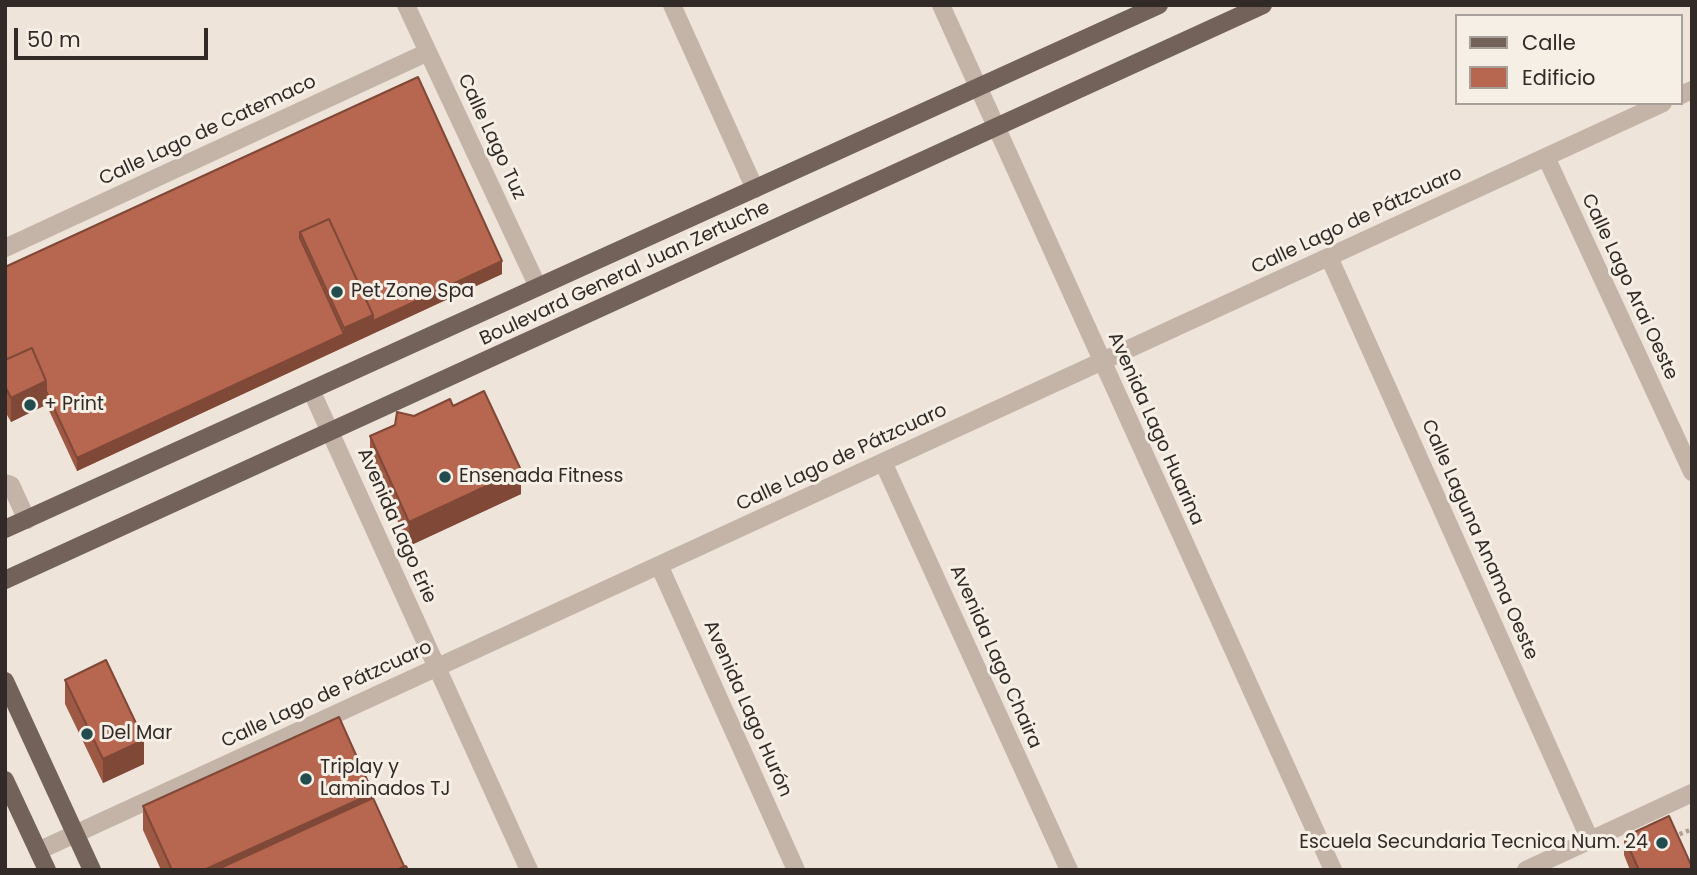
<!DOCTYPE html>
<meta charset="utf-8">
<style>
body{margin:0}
#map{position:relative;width:1697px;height:875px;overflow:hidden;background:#eee4da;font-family:Poppins,sans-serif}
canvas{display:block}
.frame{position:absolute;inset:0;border:7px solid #322a27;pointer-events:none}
.legend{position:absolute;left:1455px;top:14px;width:228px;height:91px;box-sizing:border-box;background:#f6efe6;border:2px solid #a8a09a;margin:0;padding:9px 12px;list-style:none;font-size:21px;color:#322a27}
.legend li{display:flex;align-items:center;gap:14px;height:35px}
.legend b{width:35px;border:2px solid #a8a09a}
.scale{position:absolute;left:14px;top:28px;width:194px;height:32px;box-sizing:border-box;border:4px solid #322a27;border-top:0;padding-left:9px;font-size:21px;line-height:24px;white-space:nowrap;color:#322a27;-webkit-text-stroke:5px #f6efe6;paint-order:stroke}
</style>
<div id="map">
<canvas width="1697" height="875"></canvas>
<div class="frame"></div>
<ul class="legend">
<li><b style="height:9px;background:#72625a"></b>Calle</li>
<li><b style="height:19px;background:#b7674f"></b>Edificio</li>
</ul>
<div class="scale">50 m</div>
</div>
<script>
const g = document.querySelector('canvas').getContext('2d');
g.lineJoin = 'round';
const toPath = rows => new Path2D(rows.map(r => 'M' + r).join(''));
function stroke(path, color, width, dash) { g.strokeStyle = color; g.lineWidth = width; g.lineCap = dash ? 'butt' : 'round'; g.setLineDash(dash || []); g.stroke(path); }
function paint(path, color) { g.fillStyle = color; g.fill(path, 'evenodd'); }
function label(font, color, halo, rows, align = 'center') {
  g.font = font + ' Poppins,sans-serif'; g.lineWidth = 6; g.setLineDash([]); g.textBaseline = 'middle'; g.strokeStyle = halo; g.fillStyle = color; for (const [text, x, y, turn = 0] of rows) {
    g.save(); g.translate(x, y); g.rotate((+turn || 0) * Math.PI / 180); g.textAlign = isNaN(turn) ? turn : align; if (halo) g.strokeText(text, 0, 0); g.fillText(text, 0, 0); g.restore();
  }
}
const path = toPath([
 [1673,837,1692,829]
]);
const minor = toPath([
 [406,5,538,287],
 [672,5,755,189],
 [941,5,1333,870],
 [1681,95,1692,90],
 [1546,157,1692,472],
 [5,248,428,52],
 [1329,257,1590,840],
 [311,390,529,870],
 [883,462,1069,870],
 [5,483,11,485,27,520],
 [659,565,796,870],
 [38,851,1663,103],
 [1526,870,1692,793]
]);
const major = toPath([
 [5,529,1159,5],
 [5,580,1263,5],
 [5,681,92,870],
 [5,780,47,870]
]);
const wall = toPath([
 [418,77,502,274,77,471,46,404,11,422,7,415,5,416,5,267],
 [414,416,521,494,409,546,370,461,370,436],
 [65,680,144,764,103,783,65,704],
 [373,798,404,866,408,870,161,870,143,830,143,806],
 [1624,837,1692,870,1630,870,1624,855]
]);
const shadedWall = toPath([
 [502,261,502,274,344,347,344,328,373,315],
 [344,334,344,347,77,471,77,458],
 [46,381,46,405,11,422,11,398],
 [7,402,7,415,5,416,5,403],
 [521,470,521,494,409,546,409,522],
 [144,740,144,764,103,783,103,759],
 [373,793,373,817,257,870,204,870]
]);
const building = toPath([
 [418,77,502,261,373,321,373,315,329,219,300,232,300,238,344,334,77,458,46,391,46,381,32,348,5,360,5,267,418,77],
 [329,219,373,315,344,328,300,232,329,219],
 [32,348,46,381,11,398,5,386,5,360,32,348],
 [484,391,521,470,409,522,370,436,395,425,397,412,414,416,450,399,453,406,484,391],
 [106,660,144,740,103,759,65,680,106,660],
 [339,717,373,793,204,870,172,870,143,806,339,717],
 [373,798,404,866,397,870,216,870,373,798],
 [1669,816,1692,867,1692,870,1639,870,1624,837,1669,816],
 [406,866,408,870,397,870,406,866]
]);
const markers = [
 [337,292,7,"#224c4e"],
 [30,405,7,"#224c4e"],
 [445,477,7,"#224c4e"],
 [87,734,7,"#224c4e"],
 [306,779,7,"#224c4e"],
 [1662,843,7,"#224c4e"]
];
const streetNames = [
 ["Calle Lago de Catemaco",208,131,-25],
 ["Calle Lago Tuz",491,137,65],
 ["Calle Lago de Pátzcuaro",1357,221,-25],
 ["Boulevard General Juan Zertuche",625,274,-25],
 ["Calle Lago Arai Oeste",1629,287,65],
 ["Avenida Lago Huarina",1155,429,66],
 ["Calle Lago de Pátzcuaro",842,458,-25],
 ["Avenida Lago Erie",396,526,66],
 ["Calle Laguna Anama Oeste",1479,540,66],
 ["Avenida Lago Chaira",995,657,66],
 ["Calle Lago de Pátzcuaro",327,695,-25],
 ["Avenida Lago Hurón",747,709,66]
];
const poiNames = [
 ["Pet Zone Spa",351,292],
 ["+ Print",44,405],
 ["Ensenada Fitness",459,477],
 ["Del Mar",101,734],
 ["Triplay y",320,768],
 ["Laminados TJ",320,790],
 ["Escuela Secundaria Tecnica Num. 24",1648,843,"right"]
];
stroke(path, '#b09f92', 4.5, [3.5, 3.5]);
stroke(minor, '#c4b4a8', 18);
stroke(major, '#72625a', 18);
paint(wall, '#9d5944');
paint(shadedWall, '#804837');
paint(building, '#b7674f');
stroke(building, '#804837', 2);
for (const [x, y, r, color] of markers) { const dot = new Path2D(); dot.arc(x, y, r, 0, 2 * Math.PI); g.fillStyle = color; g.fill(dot); stroke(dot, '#f6efe6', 2.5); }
label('19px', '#322a27', '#f6efe6', streetNames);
label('19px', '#322a27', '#f6efe6', poiNames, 'left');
</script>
